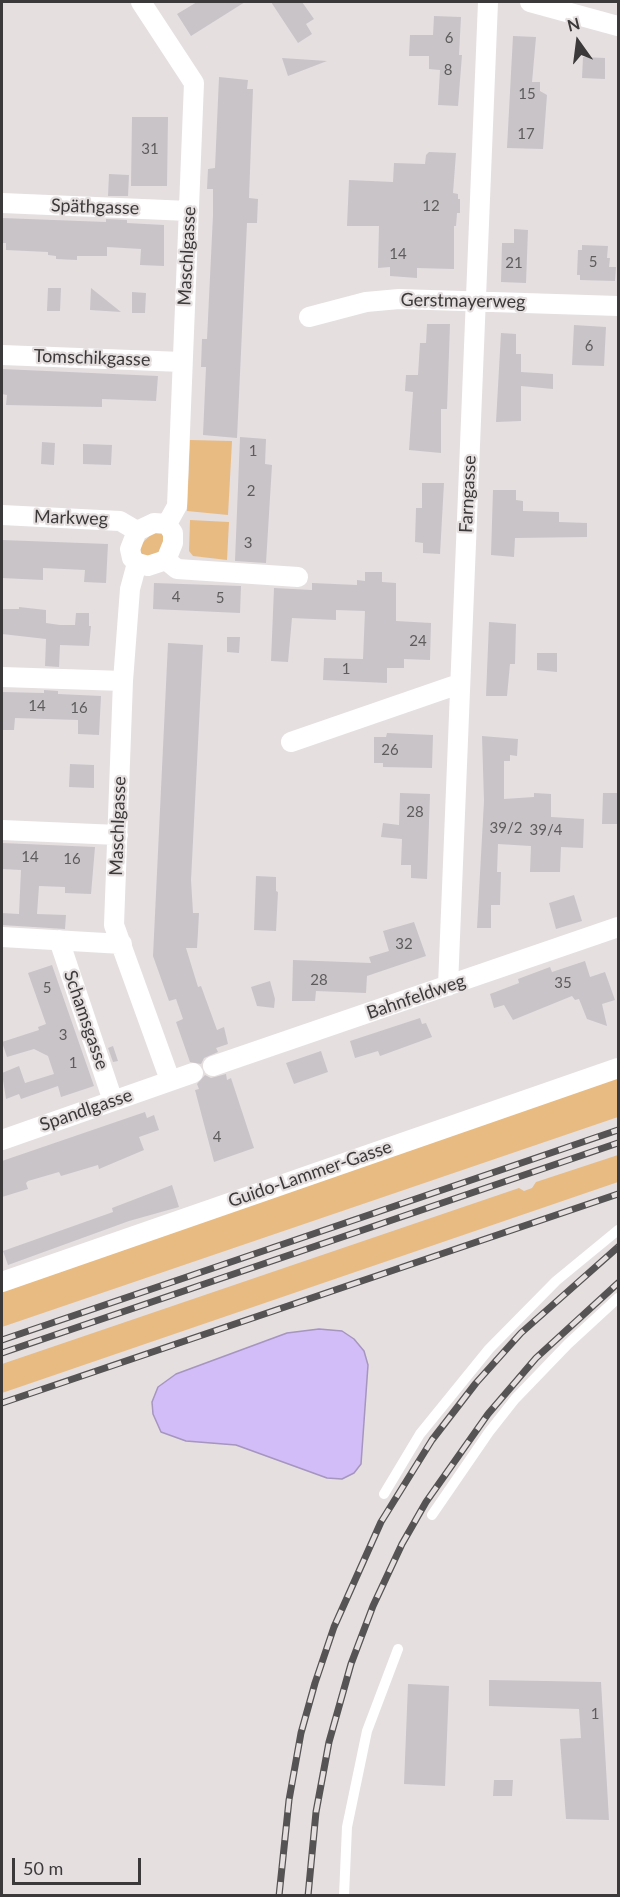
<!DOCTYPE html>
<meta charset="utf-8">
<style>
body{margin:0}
#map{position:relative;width:620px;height:1897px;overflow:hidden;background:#e5dfe0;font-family:Lato,sans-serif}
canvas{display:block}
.frame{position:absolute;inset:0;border:3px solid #3b3939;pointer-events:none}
.north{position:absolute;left:548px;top:12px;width:60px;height:60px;-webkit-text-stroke:4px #e5dfe0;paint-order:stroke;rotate:346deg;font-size:16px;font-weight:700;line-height:24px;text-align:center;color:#3b3939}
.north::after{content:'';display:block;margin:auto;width:21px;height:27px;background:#3b3939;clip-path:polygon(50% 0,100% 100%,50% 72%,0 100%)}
.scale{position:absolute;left:12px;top:1858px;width:129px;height:27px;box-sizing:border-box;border:3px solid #3b3939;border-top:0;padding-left:8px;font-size:18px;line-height:21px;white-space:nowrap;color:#3b3939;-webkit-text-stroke:4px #e5dfe0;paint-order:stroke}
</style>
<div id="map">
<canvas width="620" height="1897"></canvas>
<div class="frame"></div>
<div class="north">N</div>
<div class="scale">50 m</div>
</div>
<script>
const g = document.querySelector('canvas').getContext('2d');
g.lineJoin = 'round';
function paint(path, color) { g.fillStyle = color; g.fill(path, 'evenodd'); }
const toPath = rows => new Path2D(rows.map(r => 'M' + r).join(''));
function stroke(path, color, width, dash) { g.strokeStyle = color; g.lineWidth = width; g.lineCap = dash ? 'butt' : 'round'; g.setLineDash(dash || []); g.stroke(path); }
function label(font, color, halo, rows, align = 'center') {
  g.font = font + ' Lato,sans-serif'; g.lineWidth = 4.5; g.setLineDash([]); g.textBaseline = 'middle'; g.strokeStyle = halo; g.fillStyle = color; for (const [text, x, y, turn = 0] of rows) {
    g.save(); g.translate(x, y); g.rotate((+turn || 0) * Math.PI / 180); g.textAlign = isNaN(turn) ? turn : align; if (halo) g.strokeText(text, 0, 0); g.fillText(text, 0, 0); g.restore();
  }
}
const green = toPath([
 [190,440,232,441,228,515,187,511],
 [190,520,229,522,227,560,193,556,189,551],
 [155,531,166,534,163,549,156,555,144,556,140,553,141,544],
 [618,1076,618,1117,2,1327,2,1290],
 [618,1155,618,1182,2,1393,2,1364,519,1188,524,1191,532,1188,536,1182]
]);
const water = toPath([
 [319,1329,342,1331,354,1339,364,1351,368,1365,361,1464,354,1473,342,1479,327,1478,236,1445,186,1441,161,1432,153,1414,152,1402,158,1387,176,1374,287,1333,319,1329]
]);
const building = toPath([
 [197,2,245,2,191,36,177,14],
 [271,2,302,2,314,19,306,24,312,34,298,43],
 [434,16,461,17,459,55,462,55,458,106,438,105,440,70,429,69,429,56,409,56,410,35,433,35],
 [513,36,536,37,532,82,540,82,540,91,547,95,543,149,507,148],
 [583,57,605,58,605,79,582,78],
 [282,58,327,61,288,76],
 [219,77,248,80,247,89,253,89,249,198,258,199,257,223,247,223,237,438,203,435,206,367,201,367,202,339,207,339,213,215,213,189,207,189,208,169,215,168],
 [132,117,168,117,167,186,131,186],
 [429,152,456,153,453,193,458,194,458,199,460,199,460,213,457,213,456,226,454,226,454,269,417,268,417,278,390,276,390,267,378,268,379,226,347,226,349,180,393,182,394,163,425,164,426,155],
 [109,174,129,175,128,196,108,196],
 [2,218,106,222,106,219,127,220,127,223,164,225,164,266,140,265,141,249,107,247,107,256,77,256,77,260,56,259,56,256,48,255,48,252,6,250,6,243,2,243],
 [514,229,528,230,526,283,501,282,502,243,514,243],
 [582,245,608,246,607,258,610,258,609,267,616,267,615,281,580,280,580,275,577,275,578,250,582,250],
 [48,288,61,288,60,311,47,311],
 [91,288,121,312,90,310],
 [132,292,146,293,145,313,132,313],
 [427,324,450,324,447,409,441,409,441,453,409,450,413,392,405,391,406,375,418,375,420,343,426,343],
 [574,325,606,327,604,366,572,365],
 [501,333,516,334,516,354,521,354,521,372,553,374,553,389,521,386,521,421,496,422],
 [2,369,158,376,156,401,102,399,102,407,6,405,7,395,2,394],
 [240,437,266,439,265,464,272,465,266,563,235,561],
 [42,442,55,443,54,465,41,464],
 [83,444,112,445,111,465,83,464],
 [422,483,444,483,440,554,423,553,423,543,415,542,416,508,422,508],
 [493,490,516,490,516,500,523,501,523,511,559,512,559,522,587,523,587,537,515,538,514,557,491,555],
 [2,540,108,544,106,583,84,582,85,570,43,568,43,580,2,578],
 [365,572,382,572,382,582,396,583,396,621,431,623,430,660,404,659,404,668,387,668,387,683,323,680,324,658,363,659,365,611,336,610,336,620,292,618,288,662,271,661,274,588,312,590,312,583,357,585,357,580,365,581],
 [154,583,241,586,240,613,153,609],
 [19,607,46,610,46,623,60,625,75,625,76,613,89,613,89,626,91,626,89,646,60,645,59,667,45,666,46,639,2,634,2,609,19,609],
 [489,622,516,624,515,664,510,664,507,696,486,696],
 [227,637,240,637,239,653,227,652],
 [168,643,203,645,191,880,193,913,199,913,198,932,197,948,186,948,198,987,201,986,217,1030,224,1027,228,1044,216,1048,218,1052,204,1058,201,1064,190,1062,176,1022,183,1019,176,999,169,1001,153,956],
 [537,653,557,653,557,672,537,670],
 [44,690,58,691,58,694,101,696,99,735,78,734,78,720,15,718,14,730,2,730,2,692,44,693],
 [387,733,433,735,432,768,383,767,383,763,374,763,374,737,386,737],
 [482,736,518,739,517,756,510,755,510,761,504,761,504,799,534,797,534,793,551,794,551,817,584,819,583,848,561,847,560,872,530,872,531,846,498,844,497,872,501,872,500,905,491,905,491,928,477,928,484,801],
 [70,764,94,765,94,788,69,787],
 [400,793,430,794,427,879,411,878,411,865,401,865,402,839,381,837,383,823,399,825],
 [603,793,618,793,618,824,602,824],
 [2,843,95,847,91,894,65,893,65,887,39,886,37,914,66,915,65,929,2,925,2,913,19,914,21,870,2,869],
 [256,876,276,877,276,891,278,892,276,931,254,930],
 [574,895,582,921,556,929,549,903],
 [414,922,426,956,367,976,366,993,316,991,315,1001,292,1001,293,960,371,963,369,957,389,951,383,931],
 [585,961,590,977,605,972,615,1000,602,1004,607,1026,587,1019,579,999,575,1000,572,996,513,1020,504,1005,494,1008,490,994,519,983,518,979,550,967,552,972],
 [52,965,94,1086,61,1097,58,1086,21,1099,19,1094,6,1099,2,1073,19,1066,25,1083,54,1074,48,1056,34,1049,7,1057,2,1042,39,1030,38,1027,46,1024,28,973],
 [270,981,275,999,274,1008,257,1006,251,987],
 [420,1018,422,1024,426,1023,432,1037,380,1056,378,1051,355,1058,350,1041],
 [113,1046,118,1061,113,1062,108,1048],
 [321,1051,328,1072,294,1084,286,1063],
 [226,1074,227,1080,231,1078,254,1148,214,1162,195,1090,199,1089,197,1084,205,1075,211,1078],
 [145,1112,147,1118,154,1115,159,1130,139,1137,144,1150,99,1169,98,1165,61,1176,59,1172,28,1181,26,1183,28,1189,2,1197,2,1161],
 [172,1185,179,1207,129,1221,8,1265,3,1251,113,1212,112,1208],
 [489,1680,601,1682,609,1820,566,1819,560,1739,581,1738,579,1709,489,1706],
 [408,1684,449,1686,445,1786,404,1784],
 [494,1780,513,1780,512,1796,493,1796]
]);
const lane = toPath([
 [384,1494,420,1434,489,1349,556,1281,618,1230],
 [432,1515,489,1432,515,1399,568,1344,618,1298],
 [344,1896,347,1827,367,1731,398,1649]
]);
const street = toPath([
 [141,2,194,83,177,506,167,524],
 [530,2,618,26],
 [2,203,189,211],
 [309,317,366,302,399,299,618,306],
 [2,355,182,362],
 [2,515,120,521,137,531],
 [154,523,167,524,173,533,173,543,166,560,148,566,137,563,132,558,130,549,137,531,154,523],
 [166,560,177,569,298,577],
 [137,563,130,589,123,681,114,925,170,1080],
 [2,677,123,681],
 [291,742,459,684],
 [2,830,118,835],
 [2,937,122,944],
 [59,940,113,1101],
 [448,986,488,2],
 [213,1066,618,927],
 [2,1140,193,1073],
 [2,1282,618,1068]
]);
const rail = toPath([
 [2,1340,618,1130],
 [2,1353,618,1143],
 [2,1403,618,1194],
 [279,1896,289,1800,301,1733,315,1683,334,1627,381,1522,432,1440,476,1383,521,1333,618,1247],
 [308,1896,316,1812,329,1742,351,1664,373,1606,402,1544,426,1502,488,1414,536,1358,618,1283]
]);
const numberNames = [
 ["6",449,38],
 ["8",448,70],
 ["15",527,94],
 ["17",526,134],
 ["31",150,149],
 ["12",431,206],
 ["14",398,254],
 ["5",593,262],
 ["21",514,263],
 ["6",589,346],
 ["1",253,451],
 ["2",251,491],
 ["3",248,543],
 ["4",176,597],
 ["5",220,598],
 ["24",418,641],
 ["1",346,669],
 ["14",37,706],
 ["16",79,708],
 ["26",390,750],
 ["28",415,812],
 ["39/2",506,828],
 ["39/4",546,830],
 ["14",30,857],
 ["16",72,859],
 ["32",404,944],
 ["28",319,980],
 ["35",563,983],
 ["5",47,988],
 ["3",63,1035],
 ["1",73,1063],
 ["4",217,1137],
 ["1",595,1714]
];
const streetNames = [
 ["Späthgasse",95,207,2],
 ["Maschlgasse",187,256,-87],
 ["Gerstmayerweg",463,301,1],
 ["Tomschikgasse",92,358,2],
 ["Farngasse",468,494,-87],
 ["Markweg",71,518,2],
 ["Maschlgasse",118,826,-88],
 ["Bahnfeldweg",416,997,-19],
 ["Schamsgasse",86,1020,71],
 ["Spandlgasse",86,1110,-19],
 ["Guido-Lammer-Gasse",310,1174,-19]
];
paint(green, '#e8bb83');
paint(water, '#d2bdf8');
stroke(water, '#a595bf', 1.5);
paint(building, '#c9c4c8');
stroke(lane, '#fff', 10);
stroke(street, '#fff', 20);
stroke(rail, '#555353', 7);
stroke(rail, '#e5dfe0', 4.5, [14]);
label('15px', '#5e5c5d', null, numberNames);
label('18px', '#3b3939', '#e5dfe0', streetNames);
</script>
